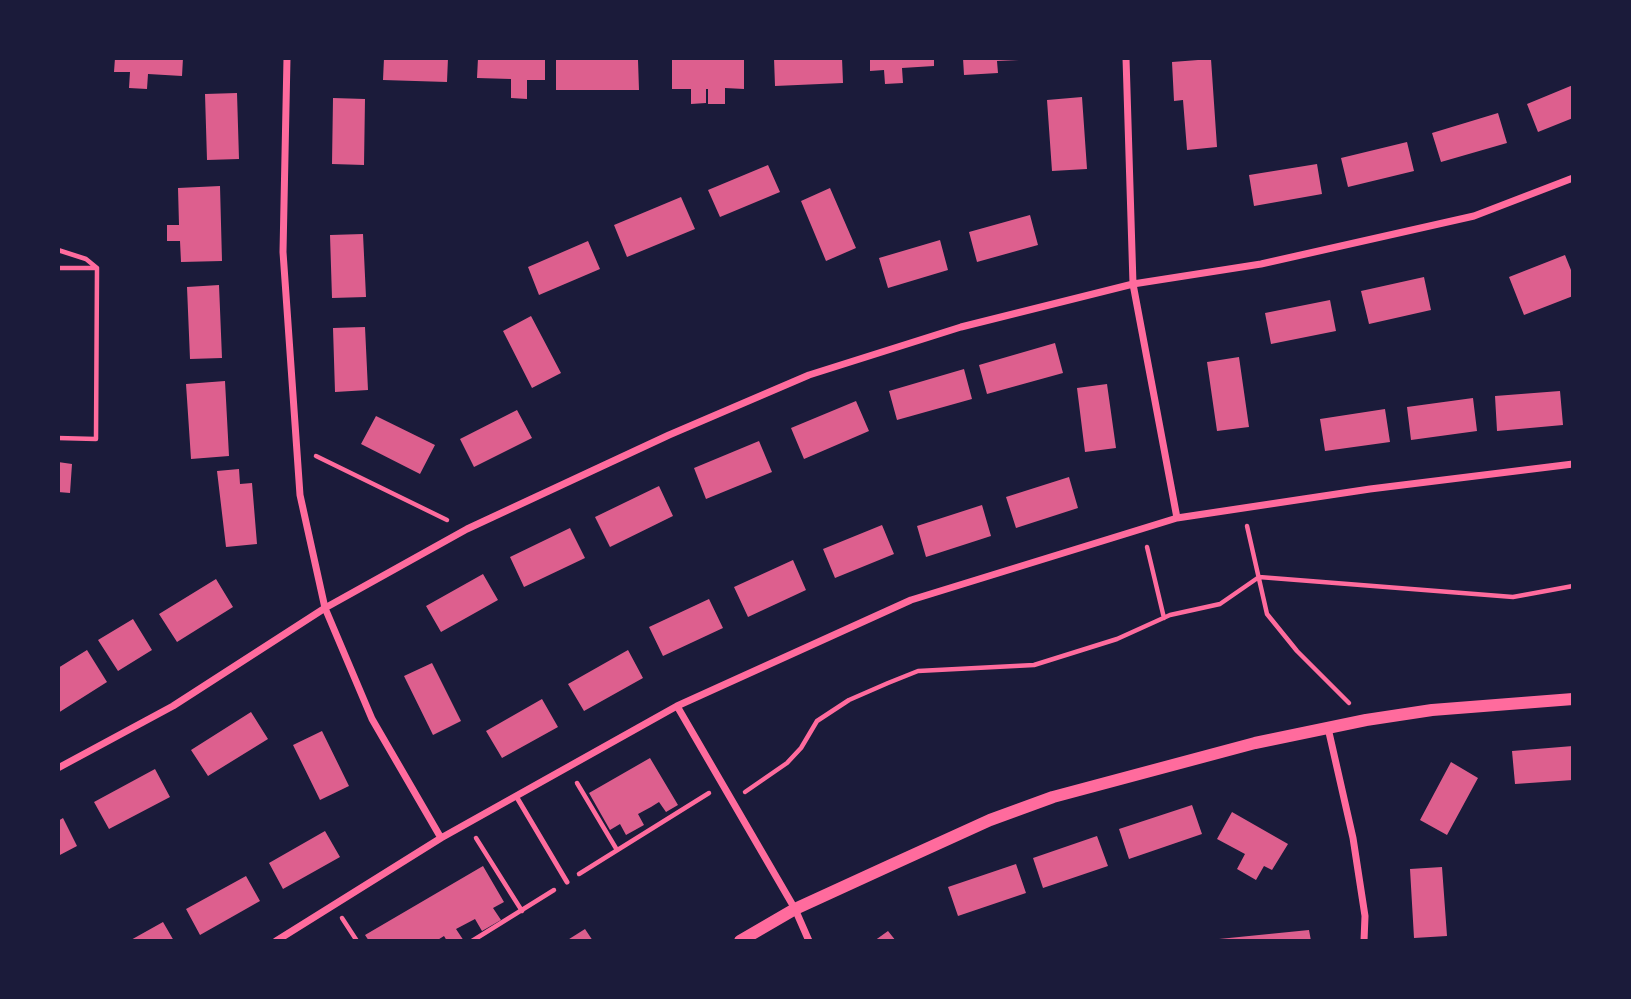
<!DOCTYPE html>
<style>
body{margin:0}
#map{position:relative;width:1631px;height:999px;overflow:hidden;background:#1b1b3a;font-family:"Titillium Web",sans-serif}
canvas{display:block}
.frame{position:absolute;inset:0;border:60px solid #1b1b3a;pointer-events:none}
</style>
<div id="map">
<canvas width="1631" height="999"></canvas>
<div class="frame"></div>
</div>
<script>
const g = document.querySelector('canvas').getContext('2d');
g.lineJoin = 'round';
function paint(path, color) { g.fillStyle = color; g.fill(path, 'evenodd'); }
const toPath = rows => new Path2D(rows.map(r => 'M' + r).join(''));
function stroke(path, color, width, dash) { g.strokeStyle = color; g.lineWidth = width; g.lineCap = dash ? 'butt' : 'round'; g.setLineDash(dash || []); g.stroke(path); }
const building = toPath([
 [115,58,183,58,182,76,148,74,147,89,129,88,130,72,114,72],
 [384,58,448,58,447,82,383,80],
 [478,58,545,58,545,80,527,80,527,99,511,98,511,79,477,78],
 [672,58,744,58,744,89,725,88,725,104,708,104,708,89,706,89,706,103,691,104,691,89,672,89],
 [774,58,842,58,843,83,775,86],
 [870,58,934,58,934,66,902,68,903,83,885,84,884,70,870,71],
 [963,58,1019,58,1019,60,997,61,998,73,964,75],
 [1211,59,1217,147,1187,150,1183,100,1174,101,1172,62],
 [556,60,638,60,639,90,556,90],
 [1573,85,1573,118,1538,132,1527,104],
 [237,93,239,159,207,160,205,94],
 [1082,97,1087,169,1052,171,1047,100],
 [333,98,365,99,364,165,332,164],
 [1498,113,1507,143,1441,162,1432,133],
 [1407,142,1414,171,1348,187,1341,158],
 [1317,164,1322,194,1254,206,1249,175],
 [768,165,780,192,720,217,708,190],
 [220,186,222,261,181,262,180,241,167,241,167,225,179,225,178,188],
 [830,188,856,248,826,261,801,201],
 [681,197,695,229,627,257,614,225],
 [1030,215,1038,245,977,262,969,232],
 [363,234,366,297,332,298,330,235],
 [940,240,948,270,888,288,879,258],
 [588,241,600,269,539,295,528,267],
 [1565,255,1573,275,1573,296,1524,315,1509,277],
 [1424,277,1431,310,1369,324,1361,291],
 [219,285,222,358,190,359,187,287],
 [1330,300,1336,331,1271,344,1265,313],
 [531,316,561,373,532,388,503,331],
 [365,327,368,390,335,392,333,328],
 [1055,343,1063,373,987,394,979,365],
 [1239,357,1249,427,1217,431,1207,362],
 [964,369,972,399,897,420,889,391],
 [225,381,229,456,191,459,186,384],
 [1107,384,1116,448,1085,452,1077,388],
 [1560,391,1563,425,1497,431,1495,396],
 [1473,398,1477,431,1411,440,1407,407],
 [856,401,869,431,804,459,791,428],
 [1385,409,1390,442,1325,451,1320,419],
 [517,410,532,438,474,467,460,439],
 [376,416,435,445,420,474,361,444],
 [759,441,772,472,706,499,694,468],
 [58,462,72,464,70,493,58,492],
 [239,469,240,484,252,483,257,544,226,547,217,471],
 [1069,477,1078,508,1016,528,1006,497],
 [659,486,673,516,610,547,595,517],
 [982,505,991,536,926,557,917,526],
 [882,525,894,554,835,578,823,549],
 [570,528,585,558,524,587,510,557],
 [793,560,806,590,748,617,734,587],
 [483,574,498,600,441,632,426,606],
 [216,579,233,607,177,642,159,614],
 [709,599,723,628,663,656,649,627],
 [133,619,152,650,118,671,98,640],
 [87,650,107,682,58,713,58,668],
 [628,650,643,678,584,711,568,684],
 [432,663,461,721,433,735,404,676],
 [542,699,558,727,502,758,486,731],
 [251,712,268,739,208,776,191,750],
 [322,731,349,786,320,800,293,745],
 [1573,746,1573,780,1515,784,1512,751],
 [650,758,678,805,666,812,659,802,651,807,638,814,644,825,626,835,620,824,610,830,589,793],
 [1451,762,1478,778,1447,835,1420,820],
 [155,769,170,797,109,829,94,802],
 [1192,805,1202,834,1129,859,1119,829],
 [1232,812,1288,844,1272,870,1264,866,1256,880,1237,869,1245,854,1217,839],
 [63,818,77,846,58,856,58,821],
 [325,831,340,857,283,889,269,863],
 [1097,836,1108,866,1043,888,1033,858],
 [1016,864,1026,893,958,916,948,887],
 [483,866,504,902,493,908,501,920,482,931,475,919,456,929,464,941,447,941,444,936,436,941,369,941,365,935],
 [1442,867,1447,936,1414,938,1410,869],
 [246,876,260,901,200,935,186,909],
 [163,922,174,941,129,941],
 [585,929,593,941,566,941],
 [1309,930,1311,941,1219,941,1219,939],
 [888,931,896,941,874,941]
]);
const path = toPath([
 [58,250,86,259,97,268],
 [58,268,96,268],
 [58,438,96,439,97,268],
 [316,456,447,520],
 [1247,526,1267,614,1297,651,1349,703],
 [1147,547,1164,618],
 [577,783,617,850],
 [745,792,787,763,801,748,817,721,849,700,888,683,918,671,1034,665,1117,639,1170,615,1220,604,1259,577,1513,597,1573,586],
 [476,838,522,911],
 [579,874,709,793],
 [342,918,357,941],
 [472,941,554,890]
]);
const service = toPath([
 [516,796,567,882]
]);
const minor = toPath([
 [287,58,283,252,300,495,325,608,372,719,441,838],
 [1126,58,1133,284,1177,518],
 [677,706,795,909,809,941],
 [1328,728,1353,838,1365,916,1364,941],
 [58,768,173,706,325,608,467,529,669,435,809,375,961,327,1133,284,1261,264,1474,216,1573,178],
 [276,941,441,838,677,706,911,600,1177,518,1370,489,1573,464]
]);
const tertiary = toPath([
 [740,941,795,909,891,865,990,820,1053,797,1255,743,1366,720,1432,710,1573,699]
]);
paint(building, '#dd5f8e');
stroke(path, '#ff6b9d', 4.5);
stroke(service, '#ff6b9d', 5);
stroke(minor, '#ff6b9d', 7);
stroke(tertiary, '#ff6b9d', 12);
</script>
